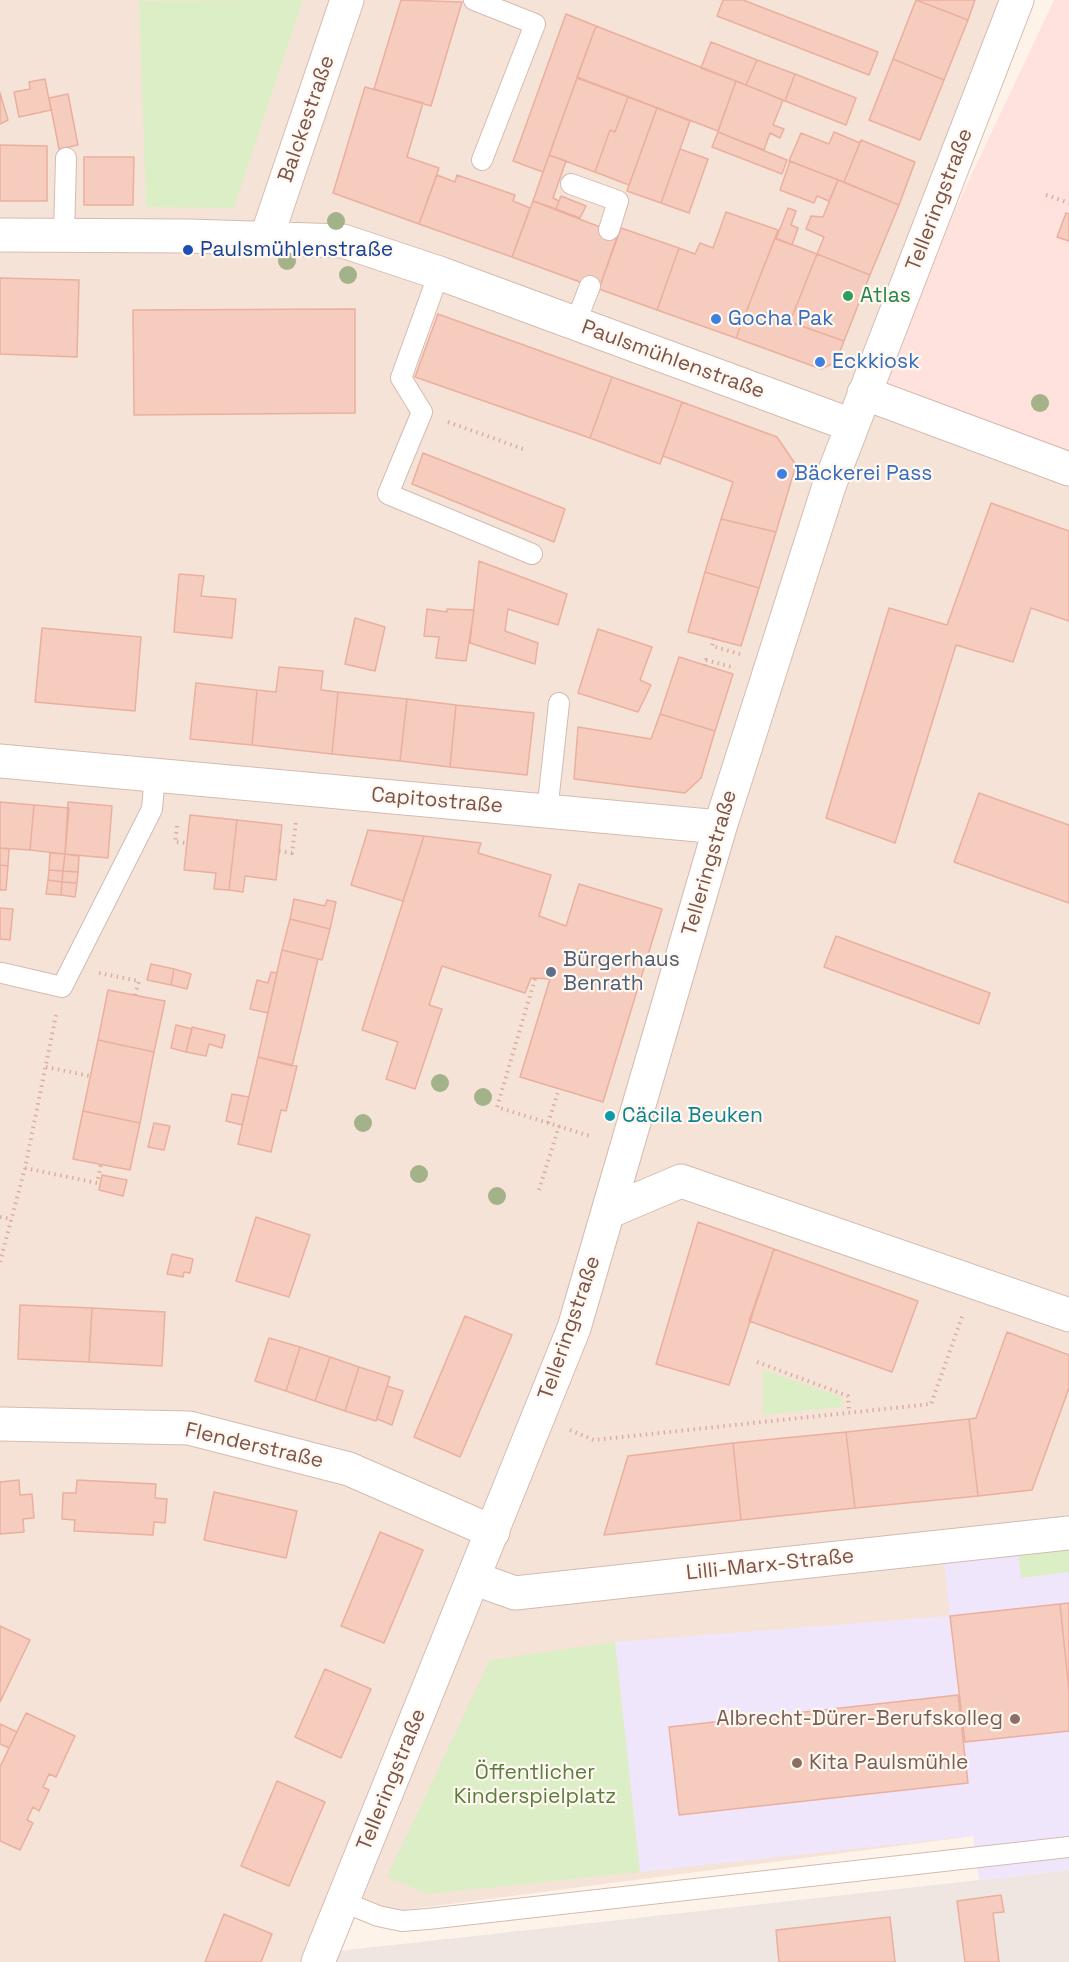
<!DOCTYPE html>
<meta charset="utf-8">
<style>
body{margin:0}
canvas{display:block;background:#fef3e9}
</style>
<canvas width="1069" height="1962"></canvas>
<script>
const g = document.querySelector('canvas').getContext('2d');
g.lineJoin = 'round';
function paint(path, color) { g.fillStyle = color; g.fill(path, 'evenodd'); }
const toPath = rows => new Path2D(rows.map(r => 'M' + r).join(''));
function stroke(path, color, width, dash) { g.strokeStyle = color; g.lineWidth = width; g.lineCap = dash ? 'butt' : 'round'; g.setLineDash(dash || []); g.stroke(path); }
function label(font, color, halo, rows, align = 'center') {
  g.font = font + ' "Space Grotesk",sans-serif'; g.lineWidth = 4.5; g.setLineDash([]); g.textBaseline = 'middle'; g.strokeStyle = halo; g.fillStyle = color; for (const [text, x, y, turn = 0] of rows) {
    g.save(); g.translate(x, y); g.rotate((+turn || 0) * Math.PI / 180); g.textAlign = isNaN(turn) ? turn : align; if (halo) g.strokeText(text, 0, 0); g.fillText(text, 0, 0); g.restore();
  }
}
const residential = toPath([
 [0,0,1010,0,864,367,1069,477,1069,1517,950,1616,974,1836,327,1920,309,1962,0,1962]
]);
const commercial = toPath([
 [1054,0,1069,0,1069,460,883,393,877,375]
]);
const industrial = toPath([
 [1069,1870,1069,1962,334,1962,339,1951]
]);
const education = toPath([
 [1069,1549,1069,1870,979,1880,973,1836,640,1872,615,1642,950,1616,944,1561]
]);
const green = toPath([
 [303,0,234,208,146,207,139,1],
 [763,1370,842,1397,842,1407,763,1415],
 [1069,1549,1069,1572,1021,1578,1018,1554],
 [615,1642,640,1872,428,1894,387,1877,490,1660]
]);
const building = toPath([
 [401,0,462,2,431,106,374,89,401,0],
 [723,0,743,0,878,52,869,75,717,16,723,0],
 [916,0,975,0,968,20,916,0],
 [916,0,968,20,944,80,893,59,916,0],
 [566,14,596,26,543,172,513,161,566,14],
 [596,26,736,81,718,131,577,77,596,26],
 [711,42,757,60,746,85,701,68,711,42],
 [893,59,944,80,920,140,869,120,893,59],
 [757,60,795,74,785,101,746,85,757,60],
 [795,74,856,98,846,125,785,101,795,74],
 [577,78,628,97,615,132,610,130,595,172,549,155,577,78],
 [45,79,51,110,19,117,14,92,30,89,29,82,45,79],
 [736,81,783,100,773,125,784,129,780,138,770,133,764,150,718,132,736,81],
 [365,87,423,103,407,157,439,168,419,224,333,193,365,87],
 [0,93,8,120,0,124,0,93],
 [68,94,78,145,59,149,49,98,68,94],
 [628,97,657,108,629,185,595,172,610,130,615,132,628,97],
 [657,108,690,121,661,203,627,191,657,108],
 [718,132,787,160,782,174,712,147,718,132],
 [834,132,860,143,844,182,789,161,801,133,829,144,834,132],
 [861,140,915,162,899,205,844,182,861,140],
 [0,145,47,146,47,201,0,201,0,145],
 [680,149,708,159,689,213,661,203,680,149],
 [549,155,566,161,553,198,559,201,556,209,533,201,549,155],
 [84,157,134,157,133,205,84,205,84,157],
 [790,161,838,180,829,201,817,196,814,203,780,190,790,161],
 [437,175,455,182,457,175,515,195,513,201,530,208,512,257,419,224,437,175],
 [838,180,899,205,870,275,817,254,824,237,806,229,811,216,823,217,838,180],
 [561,196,586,206,580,218,556,209,561,196],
 [533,201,618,234,599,289,512,257,533,201],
 [788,208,796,211,791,225,798,228,792,245,776,239,788,208],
 [726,212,778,230,736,338,657,310,679,248,695,254,700,243,713,248,726,212],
 [1066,213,1069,214,1069,241,1057,237,1066,213],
 [621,228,679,248,657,310,599,289,621,228],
 [775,238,817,254,790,322,844,341,836,362,821,369,736,338,775,238],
 [817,254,870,275,844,341,790,322,817,254],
 [0,278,79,280,77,357,0,354,0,278],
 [355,309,355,413,134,415,133,310,355,309],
 [438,314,612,377,590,438,415,377,438,314],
 [612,377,682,402,660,464,590,438,612,377],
 [682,402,777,437,796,465,776,532,721,519,733,482,663,456,682,402],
 [423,453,565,509,554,542,412,484,423,453],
 [991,503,1069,531,1069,621,1031,608,1013,662,956,645,895,843,826,818,889,608,947,625,991,503],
 [721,519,776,532,759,588,705,572,721,519],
 [479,561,567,594,558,625,508,609,505,631,538,643,535,664,470,643,479,561],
 [705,572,759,588,741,646,688,632,705,572],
 [179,574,204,576,201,596,236,599,232,638,174,632,179,574],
 [427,609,447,612,447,609,474,610,466,661,436,658,439,637,424,636,427,609],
 [355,618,385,627,375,671,345,664,355,618],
 [42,628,141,637,135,711,35,702,42,628],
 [598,629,652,647,640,680,651,685,638,712,578,693,598,629],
 [679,657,733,674,715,731,660,714,679,657],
 [279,667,323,671,321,690,338,692,332,754,252,745,257,690,276,692,279,667],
 [196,683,257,690,252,745,190,739,196,683],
 [338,692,407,699,400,761,332,754,338,692],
 [407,699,456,705,450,767,400,761,407,699],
 [456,705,534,713,527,775,450,767,456,705],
 [660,714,715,731,701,778,685,793,574,779,578,727,651,739,660,714],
 [979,793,1069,825,1069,903,954,862,979,793],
 [0,802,34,805,30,850,0,848,0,802],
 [68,802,112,806,108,858,65,854,68,802],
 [34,805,69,808,65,854,30,850,34,805],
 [190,815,237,820,229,890,214,889,216,873,184,870,190,815],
 [237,820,282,825,276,880,245,876,243,892,229,890,237,820],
 [368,830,424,836,403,901,351,885,368,830],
 [424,836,481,843,478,853,551,875,539,916,566,926,579,884,662,909,603,1102,520,1077,550,979,531,978,525,993,442,966,429,1005,442,1009,415,1089,386,1079,398,1042,362,1030,424,836],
 [0,848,9,849,8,866,0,865,0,848],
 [50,853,65,854,63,871,49,870,50,853],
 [65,854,79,856,78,872,63,871,65,854],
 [0,865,8,866,6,890,0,890,0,865],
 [49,870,63,871,62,882,48,880,49,870],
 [63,871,78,872,77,883,62,882,63,871],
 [48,880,62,882,61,895,46,894,48,880],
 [62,882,77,883,75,897,61,895,62,882],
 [294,899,325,906,327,900,336,902,330,929,290,919,294,899],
 [0,908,13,909,10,940,0,939,0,908],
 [290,919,330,929,322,960,282,950,290,919],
 [836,936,990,993,979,1024,824,967,836,936],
 [282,950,318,959,292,1066,258,1057,282,950],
 [151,964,174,969,171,985,147,980,151,964],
 [174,969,191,974,187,989,171,985,174,969],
 [271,972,277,973,268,1013,250,1009,257,980,268,983,271,972],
 [108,990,165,1001,154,1052,98,1040,108,990],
 [176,1025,192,1029,186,1052,171,1048,176,1025],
 [192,1027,225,1035,222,1048,209,1044,206,1056,186,1052,192,1027],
 [98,1040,154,1052,140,1123,83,1111,98,1040],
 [258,1057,297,1066,286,1111,281,1110,271,1152,238,1144,258,1057],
 [232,1094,249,1097,242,1125,226,1121,232,1094],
 [83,1111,140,1123,130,1170,73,1159,83,1111],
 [154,1123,170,1126,164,1150,148,1147,154,1123],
 [102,1175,127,1180,123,1196,99,1190,102,1175],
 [256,1217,310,1235,289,1297,236,1281,256,1217],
 [698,1222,774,1249,729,1385,656,1364,698,1222],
 [774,1249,918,1301,892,1372,749,1321,774,1249],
 [172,1254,193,1259,190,1273,184,1272,183,1277,167,1274,172,1254],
 [20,1305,92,1308,89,1362,18,1359,20,1305],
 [92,1308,165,1312,162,1366,89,1362,92,1308],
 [465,1316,512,1335,460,1457,414,1437,465,1316],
 [1007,1332,1069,1355,1069,1388,1032,1490,978,1496,969,1419,976,1418,1007,1332],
 [269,1338,300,1347,286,1391,255,1381,269,1338],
 [300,1347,330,1357,315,1401,286,1391,300,1347],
 [330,1357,359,1367,345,1411,315,1401,330,1357],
 [359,1367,390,1377,376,1421,345,1411,359,1367],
 [387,1386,403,1391,392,1425,377,1419,387,1386],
 [969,1419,978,1496,855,1508,846,1432,969,1419],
 [846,1432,855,1508,741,1520,733,1443,846,1432],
 [733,1443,741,1520,604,1535,628,1456,733,1443],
 [19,1480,20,1495,32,1494,34,1518,23,1519,24,1532,0,1534,0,1482,19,1480],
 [77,1480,156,1484,155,1498,167,1499,165,1523,154,1522,153,1535,74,1531,75,1520,62,1519,63,1493,76,1493,77,1480],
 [214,1492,297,1511,286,1558,204,1540,214,1492],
 [380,1532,423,1550,384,1643,341,1626,380,1532],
 [1069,1603,1069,1691,1060,1604,1069,1603],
 [1060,1604,1069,1691,1069,1731,965,1742,950,1616,1060,1604],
 [0,1626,30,1640,0,1702,0,1626],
 [325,1669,371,1689,341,1758,295,1737,325,1669],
 [958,1695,968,1783,679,1815,669,1727,958,1695],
 [26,1713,75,1736,56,1777,49,1774,43,1787,49,1790,39,1811,33,1807,27,1820,33,1823,20,1850,0,1841,0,1767,26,1713],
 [0,1724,17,1732,9,1748,0,1744,0,1724],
 [277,1781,325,1802,289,1886,241,1866,277,1781],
 [1001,1895,1004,1912,993,1913,999,1962,965,1962,957,1901,1001,1895],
 [224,1914,272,1934,261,1962,205,1962,224,1914],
 [890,1917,895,1962,779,1962,776,1930,890,1917]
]);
const path = toPath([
 [1046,195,1069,203],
 [448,422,526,450],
 [714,638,712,646,740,654],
 [705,666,706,660,735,668],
 [177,826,175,842,187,843],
 [279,851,292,853,296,822],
 [99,973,139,981,135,995],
 [535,979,497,1107,593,1137],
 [46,1067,90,1076],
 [548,1123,559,1089],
 [25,1168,97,1183,101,1164],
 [539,1190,559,1126],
 [0,1217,12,1219],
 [0,1262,25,1168,56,1015],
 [757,1362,848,1396,849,1412],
 [570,1430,594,1440,931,1404,963,1314]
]);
const lane = toPath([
 [474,0,535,24,482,160],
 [571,184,618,201,609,230],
 [64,235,66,158],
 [439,273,401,378,422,412,388,494,532,554],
 [575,324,590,286],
 [547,812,559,703],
 [2,973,62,987,152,809,155,774],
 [344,1902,378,1916,402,1921,428,1919,1069,1847]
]);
const street = toPath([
 [0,235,190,236,343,241,439,273,851,425],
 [266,239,347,0],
 [864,393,1069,469],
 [0,761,720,827],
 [608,1212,681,1181,1069,1315],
 [0,1424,189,1428,349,1469,493,1532],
 [473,1578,515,1593,1069,1533],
 [318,1962,574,1328,720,827,829,486,1017,0]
]);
const trees = [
 [336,221],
 [287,261],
 [348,275],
 [1040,403],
 [440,1083],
 [483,1097],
 [363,1123],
 [419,1174],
 [497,1196]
];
const markers = [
 [188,250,6,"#1a4fb4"],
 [848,296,6,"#2e9e5b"],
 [716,319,6,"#3f7fe0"],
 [820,362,6,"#3f7fe0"],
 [782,474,6,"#3f7fe0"],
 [551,972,6,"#5c6f8a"],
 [610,1116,6,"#0f9aa8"],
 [1015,1719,6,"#8d6e63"],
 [797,1763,6,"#8d6e63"]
];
const streetNames = [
 ["Balckestraße",307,119,-71],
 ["Telleringstraße",940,200,-69],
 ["Paulsmühlenstraße",673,360,20],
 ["Capitostraße",437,801,5],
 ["Telleringstraße",710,863,-74],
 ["Telleringstraße",570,1328,-71],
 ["Flenderstraße",254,1446,13],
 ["Lilli-Marx-Straße",770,1565,-6],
 ["Telleringstraße",392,1780,-68]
];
const transitNames = [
 ["Paulsmühlenstraße",200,250]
];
const leisureNames = [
 ["Atlas",860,296]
];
const shopNames = [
 ["Gocha Pak",728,319],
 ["Eckkiosk",832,362],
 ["Bäckerei Pass",794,474]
];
const serviceNames = [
 ["Bürgerhaus",563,960],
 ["Benrath",563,984]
];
const cultureNames = [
 ["Cäcila Beuken",622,1116]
];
const educationNames = [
 ["Albrecht-Dürer-Berufskolleg",1003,1719],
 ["Kita Paulsmühle",809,1763,"left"]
];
const parkNames = [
 ["Öffentlicher",535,1773],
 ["Kinderspielplatz",535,1797]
];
paint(residential, '#f6e3d7');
paint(commercial, '#ffe2dd');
paint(industrial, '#efe6e2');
paint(education, '#f0e6fb');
paint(green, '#dceec6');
paint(building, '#f6ccbf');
stroke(building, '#eaaf9e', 1.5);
stroke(lane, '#d4bbb0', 22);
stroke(street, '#d4bbb0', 35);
stroke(path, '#dcaea1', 4, [1.5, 4.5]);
stroke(lane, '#fff', 20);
stroke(street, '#fff', 33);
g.fillStyle = '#a4b28a';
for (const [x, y] of trees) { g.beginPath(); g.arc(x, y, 9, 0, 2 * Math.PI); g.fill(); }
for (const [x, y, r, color] of markers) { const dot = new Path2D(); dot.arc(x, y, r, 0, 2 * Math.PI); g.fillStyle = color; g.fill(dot); stroke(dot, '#fff8f1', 2); }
label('21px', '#7c544a', '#fff8f1', streetNames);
label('21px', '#164399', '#fff8f1', transitNames, 'left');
label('21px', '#27864d', '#fff8f1', leisureNames, 'left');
label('21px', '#366cbe', '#fff8f1', shopNames, 'left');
label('21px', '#4e5e75', '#fff8f1', serviceNames, 'left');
label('21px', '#0d838f', '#fff8f1', cultureNames, 'left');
label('21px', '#785e54', '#fff8f1', educationNames, 'right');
label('21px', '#5a7c3d', '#fff8f1', parkNames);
</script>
